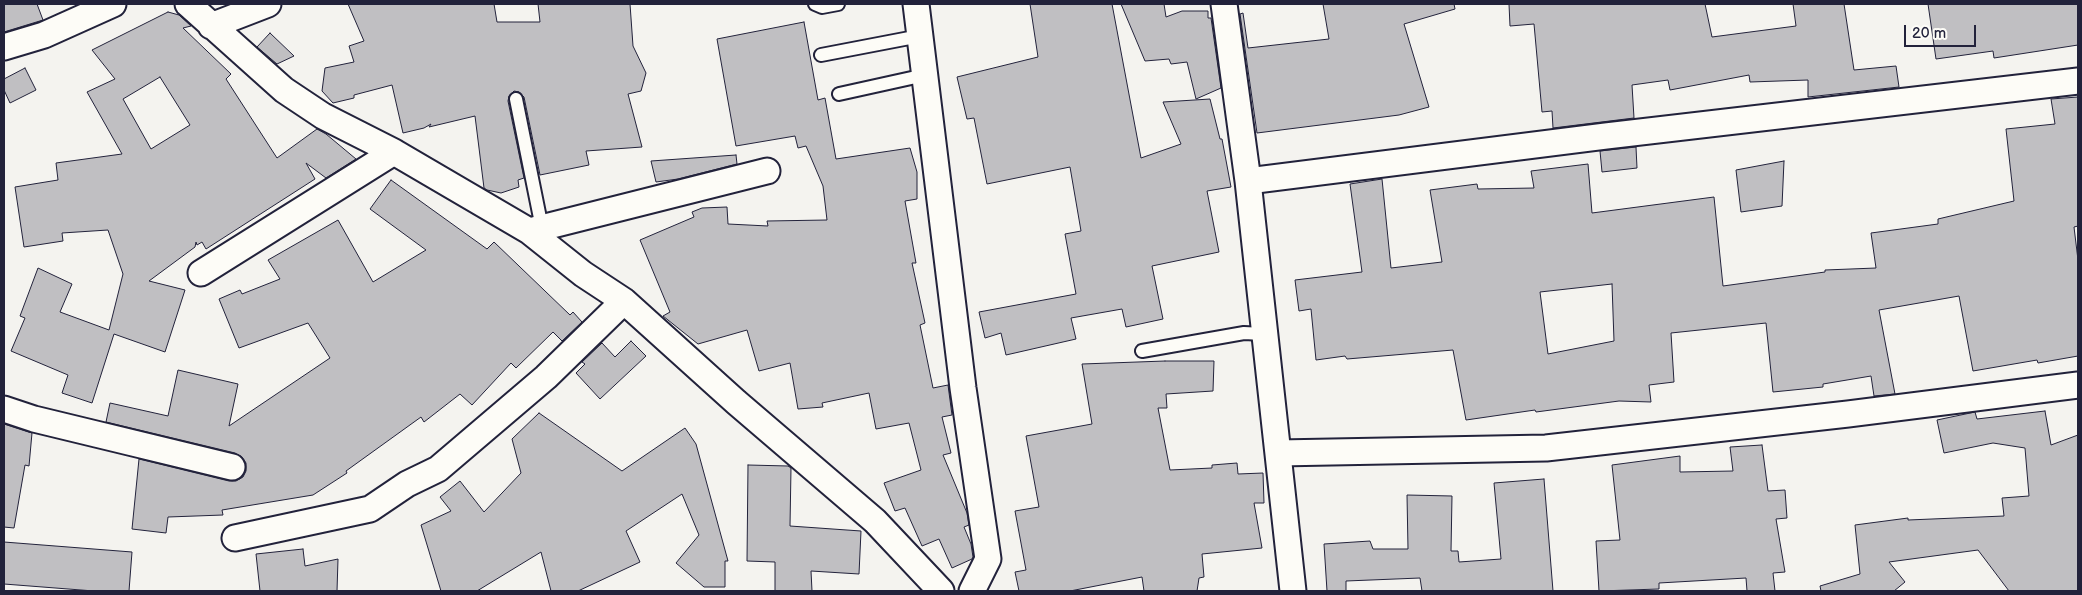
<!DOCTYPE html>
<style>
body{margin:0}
#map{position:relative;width:2082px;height:595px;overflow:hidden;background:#f4f3ef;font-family:"Balsamiq Sans",sans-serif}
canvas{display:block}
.frame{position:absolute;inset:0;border:5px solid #22223b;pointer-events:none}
.scale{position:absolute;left:1904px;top:25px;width:72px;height:22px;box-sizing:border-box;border:2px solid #22223b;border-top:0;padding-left:6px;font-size:15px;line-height:18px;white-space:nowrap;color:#22223b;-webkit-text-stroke:4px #fdfcf7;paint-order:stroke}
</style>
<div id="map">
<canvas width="2082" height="595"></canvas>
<div class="frame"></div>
<div class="scale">20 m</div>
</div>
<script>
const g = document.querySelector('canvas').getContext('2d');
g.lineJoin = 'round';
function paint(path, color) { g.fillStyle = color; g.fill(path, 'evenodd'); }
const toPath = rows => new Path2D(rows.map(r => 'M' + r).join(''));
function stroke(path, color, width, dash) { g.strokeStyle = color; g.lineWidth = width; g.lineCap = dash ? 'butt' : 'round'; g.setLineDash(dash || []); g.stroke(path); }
const building = toPath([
 [4,4,37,4,43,20,4,32,4,4],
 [348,4,494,4,497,22,540,22,538,4,630,4,633,46,646,73,641,91,628,94,642,147,586,151,589,165,540,175,524,97,519,92,514,91,509,96,508,101,524,178,518,180,519,187,501,193,487,190,484,188,475,116,429,127,431,124,424,128,403,133,392,85,354,95,354,98,333,103,322,91,325,68,354,62,349,46,364,41,348,4],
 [1030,4,1112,4,1141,158,1181,144,1163,102,1210,99,1220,139,1222,139,1231,187,1207,191,1219,252,1152,266,1163,319,1126,327,1122,309,1071,318,1076,339,1006,355,1001,333,985,338,979,312,1076,294,1065,234,1081,231,1070,167,987,184,974,118,967,119,957,77,1038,57,1030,4],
 [1121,4,1164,4,1166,17,1182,11,1208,11,1208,18,1211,18,1221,88,1196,99,1187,62,1171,64,1169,59,1145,61,1121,4],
 [1323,4,1454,4,1455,9,1404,24,1429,107,1399,115,1257,133,1240,14,1243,13,1248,48,1329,39,1323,4],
 [1509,4,1705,4,1712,37,1796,26,1793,4,1844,4,1854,70,1896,66,1899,87,1808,97,1808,80,1750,82,1749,75,1670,90,1668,80,1632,85,1634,118,1553,128,1552,111,1542,112,1534,24,1510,26,1509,4],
 [1928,4,2078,4,2078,45,1994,58,1993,51,1936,59,1928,4],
 [168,12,179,15,191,26,183,28,231,74,226,79,277,158,317,129,326,134,356,159,326,178,306,163,315,179,206,249,202,242,197,245,196,242,195,247,149,281,185,290,165,352,114,334,92,403,62,393,68,375,11,351,25,318,20,316,38,268,72,284,60,312,109,330,123,274,108,230,62,233,63,241,24,247,15,187,58,180,56,163,122,154,87,92,115,79,92,50,168,12],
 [160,77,190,125,151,149,123,99,160,77],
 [804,22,818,100,825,98,836,159,910,148,917,172,917,199,905,201,916,263,912,263,925,323,920,325,933,388,948,385,952,415,942,417,951,453,943,455,967,513,969,525,964,527,971,544,973,557,972,559,952,568,939,539,922,546,905,508,895,511,884,483,921,470,909,423,876,429,869,393,822,403,823,407,798,409,790,363,759,371,747,330,698,344,663,316,670,312,640,240,694,217,692,212,702,208,727,207,728,224,768,226,767,221,827,220,823,186,806,146,798,148,795,136,736,146,717,39,804,22],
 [270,33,294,56,277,64,257,47,270,33],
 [25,68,36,90,10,103,4,90,4,79,25,68],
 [2078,97,2078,226,2074,227,2078,260,2078,356,2038,363,2037,360,1973,371,1959,296,1879,310,1895,394,1874,396,1871,376,1823,384,1823,387,1773,392,1766,323,1671,333,1674,382,1649,385,1651,402,1619,401,1536,412,1535,410,1466,420,1453,350,1347,359,1345,356,1316,360,1311,309,1299,311,1295,280,1362,272,1350,184,1382,179,1391,268,1442,262,1430,190,1477,184,1478,189,1534,188,1531,171,1588,164,1592,213,1714,197,1723,286,1825,272,1825,270,1876,268,1871,233,1938,224,1938,219,2014,201,2006,129,2055,124,2051,99,2078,97],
 [1612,284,1614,341,1548,354,1540,292,1612,284],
 [1636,147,1637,168,1602,172,1600,151,1636,147],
 [736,155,737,164,678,179,656,182,651,161,736,155],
 [1784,161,1782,206,1741,212,1736,170,1784,161],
 [391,180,487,249,494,242,570,315,573,312,582,322,562,341,553,332,516,368,511,363,472,405,460,394,424,422,421,417,346,471,347,473,313,495,222,510,223,515,168,517,166,533,132,529,139,459,229,481,236,481,243,477,246,471,246,463,242,457,235,453,106,422,110,403,168,416,178,370,238,384,229,426,330,358,308,323,239,348,219,299,240,290,242,294,280,279,268,260,338,220,373,282,426,250,370,209,391,180],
 [631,341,646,356,600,399,576,373,585,364,582,362,602,343,615,357,631,341],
 [1165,361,1214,361,1213,391,1166,394,1167,408,1158,408,1170,470,1212,468,1212,465,1237,463,1238,474,1263,473,1264,503,1254,503,1262,548,1202,554,1204,577,1199,578,1197,591,1144,591,1142,577,1070,591,1019,591,1015,572,1026,570,1015,511,1039,507,1026,436,1092,424,1082,364,1165,361],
 [2045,411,2051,445,2078,435,2078,591,2009,591,1978,550,1889,562,1905,582,1894,591,1821,591,1820,586,1860,574,1855,525,1908,518,1908,520,2004,516,2002,498,2029,496,2025,448,1993,443,1944,453,1937,420,1975,412,1977,419,2045,411],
 [539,413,622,471,685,428,696,444,728,561,725,561,725,587,704,587,676,563,699,535,682,494,626,531,640,562,578,591,551,591,541,552,477,591,441,591,421,525,451,511,440,497,460,481,484,512,521,473,512,439,539,413],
 [4,424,32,433,29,466,25,465,14,528,4,527,4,424],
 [1762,445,1768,491,1785,490,1787,518,1776,519,1785,572,1773,573,1775,591,1747,591,1746,578,1659,583,1659,589,1599,591,1596,541,1620,540,1612,465,1680,456,1680,472,1733,471,1730,447,1762,445],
 [748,465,788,466,791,468,790,526,861,531,859,574,811,571,812,591,775,591,775,562,747,561,748,465],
 [1544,479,1553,591,1422,591,1420,578,1346,581,1346,591,1327,591,1324,544,1370,541,1373,549,1408,549,1407,495,1452,496,1451,551,1458,551,1459,562,1501,559,1494,483,1544,479],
 [4,542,132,552,129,591,94,591,4,584,4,542],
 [303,549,305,566,338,559,337,591,260,591,256,554,303,549]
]);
const lane = toPath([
 [815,4,822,7,838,4],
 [821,55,920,36],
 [839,94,925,75],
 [516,99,542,228],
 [1142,351,1244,333,1263,334]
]);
const street = toPath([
 [188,4,284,90,323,116,394,152,529,231,583,274,624,301,736,402,875,521,941,591],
 [916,4,963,388,988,559,972,591],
 [1224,4,1248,181,1293,591],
 [211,26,268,4],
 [4,47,44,35,113,4],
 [1248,181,1606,136,2078,81],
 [529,231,767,171],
 [201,273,394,152],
 [4,409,34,419,232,467],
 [1278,453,1546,448,1848,414,2078,385],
 [235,538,370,509,407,484,438,469,546,377,624,301]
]);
paint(building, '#c0bfc2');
stroke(building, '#22223b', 1);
stroke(lane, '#22223b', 16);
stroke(street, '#22223b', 29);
stroke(lane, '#fdfcf7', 12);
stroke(street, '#fdfcf7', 25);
</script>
